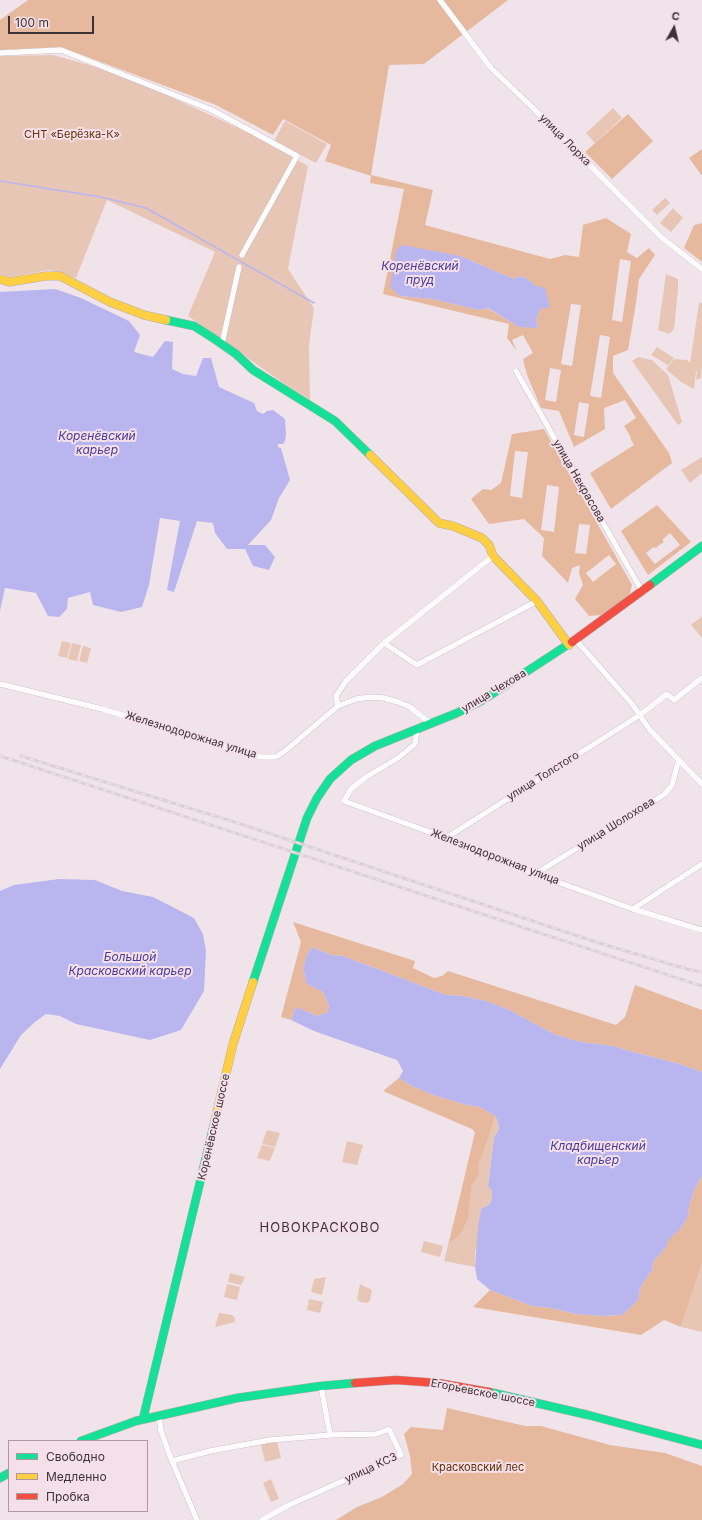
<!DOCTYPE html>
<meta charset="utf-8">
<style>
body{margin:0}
#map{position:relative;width:702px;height:1520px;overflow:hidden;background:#f0e4ea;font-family:Inter,sans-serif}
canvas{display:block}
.legend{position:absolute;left:8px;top:1440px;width:140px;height:72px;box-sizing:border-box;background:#f5dfe9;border:1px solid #ab9aa2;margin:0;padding:5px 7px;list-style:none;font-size:12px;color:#3b3337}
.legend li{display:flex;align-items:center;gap:8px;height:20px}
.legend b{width:20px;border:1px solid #ab9aa2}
.north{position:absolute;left:654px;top:8px;width:40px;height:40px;-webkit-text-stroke:3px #f5dfe9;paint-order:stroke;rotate:8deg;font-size:11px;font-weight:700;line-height:16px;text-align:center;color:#3b3337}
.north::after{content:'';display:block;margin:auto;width:14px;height:18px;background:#3b3337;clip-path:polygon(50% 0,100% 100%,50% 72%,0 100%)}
.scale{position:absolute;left:8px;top:16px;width:86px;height:18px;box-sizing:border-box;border:2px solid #3b3337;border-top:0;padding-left:5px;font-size:12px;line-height:14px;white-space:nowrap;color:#3b3337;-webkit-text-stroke:3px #f5dfe9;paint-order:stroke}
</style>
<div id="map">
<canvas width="702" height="1520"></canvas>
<ul class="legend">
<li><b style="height:5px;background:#16e098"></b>Свободно</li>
<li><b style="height:5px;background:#ffcf43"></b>Медленно</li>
<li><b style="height:5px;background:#f24e42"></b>Пробка</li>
</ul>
<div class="north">С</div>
<div class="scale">100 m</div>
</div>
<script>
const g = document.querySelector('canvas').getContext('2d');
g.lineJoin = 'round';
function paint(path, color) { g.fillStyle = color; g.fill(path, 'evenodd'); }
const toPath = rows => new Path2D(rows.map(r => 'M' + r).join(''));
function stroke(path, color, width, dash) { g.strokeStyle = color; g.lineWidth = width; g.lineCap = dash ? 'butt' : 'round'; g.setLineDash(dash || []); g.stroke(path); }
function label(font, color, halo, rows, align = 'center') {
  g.font = font + ' Inter,sans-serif'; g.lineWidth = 4; g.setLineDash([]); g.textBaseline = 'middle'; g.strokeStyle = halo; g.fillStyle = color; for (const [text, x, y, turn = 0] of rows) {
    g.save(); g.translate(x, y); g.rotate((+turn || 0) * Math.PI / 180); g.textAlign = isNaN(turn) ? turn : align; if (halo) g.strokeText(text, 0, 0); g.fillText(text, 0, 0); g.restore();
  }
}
const green = toPath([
 [53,55,107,70,158,91,247,132,308,166,288,269,314,308,309,346,310,400,286,385,188,316,215,252,107,200,76,278,50,270,9,277,0,274,0,56],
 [613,108,622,118,595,143,586,133],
 [285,121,327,144,316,163,274,141],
 [665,198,670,203,657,215,652,210],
 [673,208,683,218,671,232,660,223],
 [666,274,678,279,678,290,674,329,669,334,658,330],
 [699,303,702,303,702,365,701,378,696,380,697,372,696,371,694,389,681,382,666,369,674,359,687,360,690,363],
 [657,347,674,358,668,365,651,355],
 [638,357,652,360,668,375,682,422,678,425,632,361],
 [702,457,702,473,690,483,681,470],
 [702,616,702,638,691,625],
 [62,641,71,643,67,658,58,656],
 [72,643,81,645,77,661,68,659],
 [83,646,91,648,87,663,79,661],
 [495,1116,498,1122,499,1129,494,1138,488,1185,492,1191,492,1198,490,1204,481,1209,478,1245,475,1252,475,1267,444,1261,476,1132],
 [267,1130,280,1133,275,1147,262,1144],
 [347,1141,363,1145,357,1165,342,1162],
 [262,1145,275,1148,270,1161,257,1158],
 [424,1241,443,1246,440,1257,421,1252],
 [702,1263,702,1332,681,1327],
 [230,1273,245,1277,241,1285,228,1282],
 [326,1277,322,1295,311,1292,314,1279],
 [227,1284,240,1287,237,1300,224,1297],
 [360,1284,372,1290,370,1301,367,1303,360,1302,357,1299],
 [309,1299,323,1302,320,1313,307,1310],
 [219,1313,232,1315,235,1318,235,1322,215,1327],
 [277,1441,281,1458,265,1462,261,1445],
 [271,1479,279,1499,271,1502,263,1483]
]);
const forest = toPath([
 [28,0,508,0,424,64,389,65,371,175,433,190,425,225,550,259,565,255,579,257,583,225,606,218,631,234,627,252,637,258,649,248,655,255,639,279,636,303,628,350,613,356,613,373,669,453,672,463,611,509,590,473,634,445,630,438,631,437,624,426,636,418,625,400,604,408,605,429,574,447,559,411,541,408,527,375,523,359,533,353,523,335,512,340,517,351,507,338,509,324,383,294,404,189,370,183,371,176,325,161,331,145,283,119,273,135,216,105,61,47,0,50,0,20],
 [460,256,514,279,519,276,526,278,536,286,540,309,536,320,538,327,519,327,487,308,479,310,433,299,400,296],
 [620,259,631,261,622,322,612,320],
 [571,304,581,305,572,366,561,364],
 [600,335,610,337,601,398,590,396],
 [550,368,561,370,556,402,545,400],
 [579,402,589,404,584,437,574,435],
 [628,114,653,141,612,179,585,152],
 [702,149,702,176,689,158],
 [702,223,702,262,684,248,694,225],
 [544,429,632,585,628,600,601,615,589,616,575,599,583,585,579,573,580,565,572,568,568,583,542,556,544,538,524,519,489,524,471,499,483,489,491,490,501,483,512,434],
 [515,451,528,452,522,498,510,496],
 [547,485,559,487,554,532,541,530],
 [579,524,590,525,586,554,575,553],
 [609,555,616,564,593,582,586,573],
 [657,505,691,542,648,575,621,531],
 [670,533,680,545,655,564,646,553,654,547,656,548,658,546,664,542,662,540],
 [293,922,415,961,413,968,434,978,442,976,448,971,616,1025,625,1017,635,985,702,1010,702,1072,680,1064,626,1050,613,1046,580,1042,554,1034,507,1009,486,1001,463,996,446,995,343,956,331,955,312,947,307,955,303,969,307,984,323,992,329,1006,327,1013,317,1016,296,1007,291,1020,281,1017,301,942],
 [399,1078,412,1086,433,1095,467,1105,480,1107,495,1116,483,1153,478,1164,479,1174,471,1187,468,1219,460,1235,449,1243,475,1132,472,1129,383,1091],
 [702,1176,702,1263,681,1327,664,1320,641,1335,473,1307,490,1290,532,1306,551,1308,576,1314,603,1316,622,1315,638,1300,640,1288,652,1270,653,1262,666,1247,668,1239,681,1228,688,1216,689,1206,695,1188],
 [447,1408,525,1426,541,1426,610,1445,665,1453,702,1466,702,1520,336,1520,357,1507,382,1497,403,1484,412,1474,410,1456,404,1434,411,1427,443,1430]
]);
const water = toPath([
 [403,245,460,256,514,279,519,276,526,278,536,286,545,288,550,307,540,309,536,320,538,328,519,327,488,308,479,310,433,299,400,296,390,287,396,250],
 [55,289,81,298,129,321,140,335,134,352,153,357,165,341,173,342,172,369,183,374,196,376,203,358,211,358,219,387,254,403,257,411,263,414,267,411,273,410,285,419,286,434,285,441,283,444,278,444,278,447,281,448,290,480,279,498,271,520,248,545,265,545,275,557,269,570,253,566,245,549,227,549,215,533,213,523,197,521,174,592,167,590,180,521,160,518,149,585,142,607,121,612,93,605,90,592,68,598,67,609,59,617,48,616,36,593,5,588,0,611,0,292],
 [59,879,95,880,122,891,153,897,194,918,203,934,206,951,204,991,181,1030,150,1040,76,1024,60,1016,46,1014,36,1021,21,1035,0,1069,0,891,14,885],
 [312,947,331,955,343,956,446,995,463,996,486,1001,507,1009,554,1034,580,1042,613,1046,626,1050,680,1064,702,1072,702,1176,695,1188,689,1206,688,1216,681,1228,669,1239,666,1247,653,1262,652,1270,640,1288,638,1300,622,1315,603,1316,576,1314,551,1308,532,1306,490,1290,477,1279,475,1267,478,1227,481,1209,490,1204,492,1198,492,1191,488,1186,494,1138,499,1129,498,1122,495,1116,480,1107,467,1105,433,1095,412,1086,399,1078,403,1071,397,1060,314,1031,291,1020,296,1007,317,1016,327,1013,329,1006,323,992,307,984,303,969,307,955]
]);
const stream = toPath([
 [0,181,101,197,146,208,314,303]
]);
const street = toPath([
 [440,0,491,68,532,107,661,237,702,269],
 [0,53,61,50,212,110,297,156,242,255],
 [222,344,239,267],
 [516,371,642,591],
 [576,640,632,704,650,730,702,784],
 [384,643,417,665,537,601],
 [0,684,102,709,261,757,276,757,285,751,338,706,356,699,370,697,384,698,398,702,410,707,431,724],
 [338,706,336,696,346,681,384,643,493,556],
 [417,729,415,744,398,758,366,777,351,789,344,801,446,838,535,874,633,909,702,930],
 [446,838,640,715,667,694,674,700,702,678],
 [535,874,665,794,672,785,679,759],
 [633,909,702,864],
 [159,1415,161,1431,172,1461,210,1451,270,1440,330,1435],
 [172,1461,197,1520],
 [262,1520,289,1505,401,1455,389,1429,376,1434,330,1435,321,1386]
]);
const fast = toPath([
 [166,320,194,326,213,338,236,354,253,370,335,421,370,455],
 [650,585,702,546],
 [253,982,307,818,317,798,330,779,351,760,375,746,457,713,483,700,572,642],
 [489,1392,588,1415,702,1445],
 [143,1419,215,1120],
 [81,1441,136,1421,237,1398,321,1386,355,1383],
 [0,1478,9,1473]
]);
const slow = toPath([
 [0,279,9,282,46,276,60,276,110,302,144,315,166,320],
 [370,455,439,523,453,526,482,538,489,545,493,556,537,601,569,645],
 [215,1120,233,1044,253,982]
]);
const jam = toPath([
 [572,642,650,585],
 [355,1383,396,1380,438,1383,489,1392]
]);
const rail = toPath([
 [0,756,702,986],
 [21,756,244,825,599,943,687,969,702,972]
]);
const parkNames = [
 ["СНТ «Берёзка-К»",72,135],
 ["Красковский лес",478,1468]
];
const streetNames = [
 ["улица Лорха",565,140,45],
 ["улица Некрасова",579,481,60],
 ["улица Чехова",494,691,-31],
 ["Железнодорожная улица",191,735,17],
 ["улица Толстого",543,776,-32],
 ["улица Шолохова",616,824,-32],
 ["Железнодорожная улица",495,857,21],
 ["Коренёвское шоссе",214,1127,-77],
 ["Егорьевское шоссе",483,1393,11],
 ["улица КСЗ",371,1468,-25]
];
const waterNames = [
 ["Коренёвский",420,266],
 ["пруд",420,280],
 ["Коренёвский",97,436],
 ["карьер",97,450],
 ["Большой",130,957],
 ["Красковский карьер",130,971],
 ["Кладбищенский",598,1146],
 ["карьер",598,1160]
];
const quarterNames = [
 ["НОВОКРАСКОВО",320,1228]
];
paint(green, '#e8c6b6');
paint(forest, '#e6b99e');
paint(water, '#b9b6ef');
stroke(stream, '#b9b6ef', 1.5);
stroke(street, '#b4abaf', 6);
stroke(fast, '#b4abaf', 9);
stroke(slow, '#b4abaf', 9);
stroke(jam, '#b4abaf', 9);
stroke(street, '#fdfbfc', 5.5);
stroke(fast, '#16e098', 8);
stroke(slow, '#ffcf43', 8);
stroke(jam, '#f24e42', 8);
stroke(rail, '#d6d2d4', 3);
stroke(rail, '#f5dfe9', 1.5, [4.5]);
label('11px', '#613107', '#f5dfe9', parkNames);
label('11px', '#3b3337', '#f5dfe9', streetNames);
label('italic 12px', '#453d96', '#f5dfe9', waterNames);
g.letterSpacing = '1px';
label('13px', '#3b3337', '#f5dfe9', quarterNames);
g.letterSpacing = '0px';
</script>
